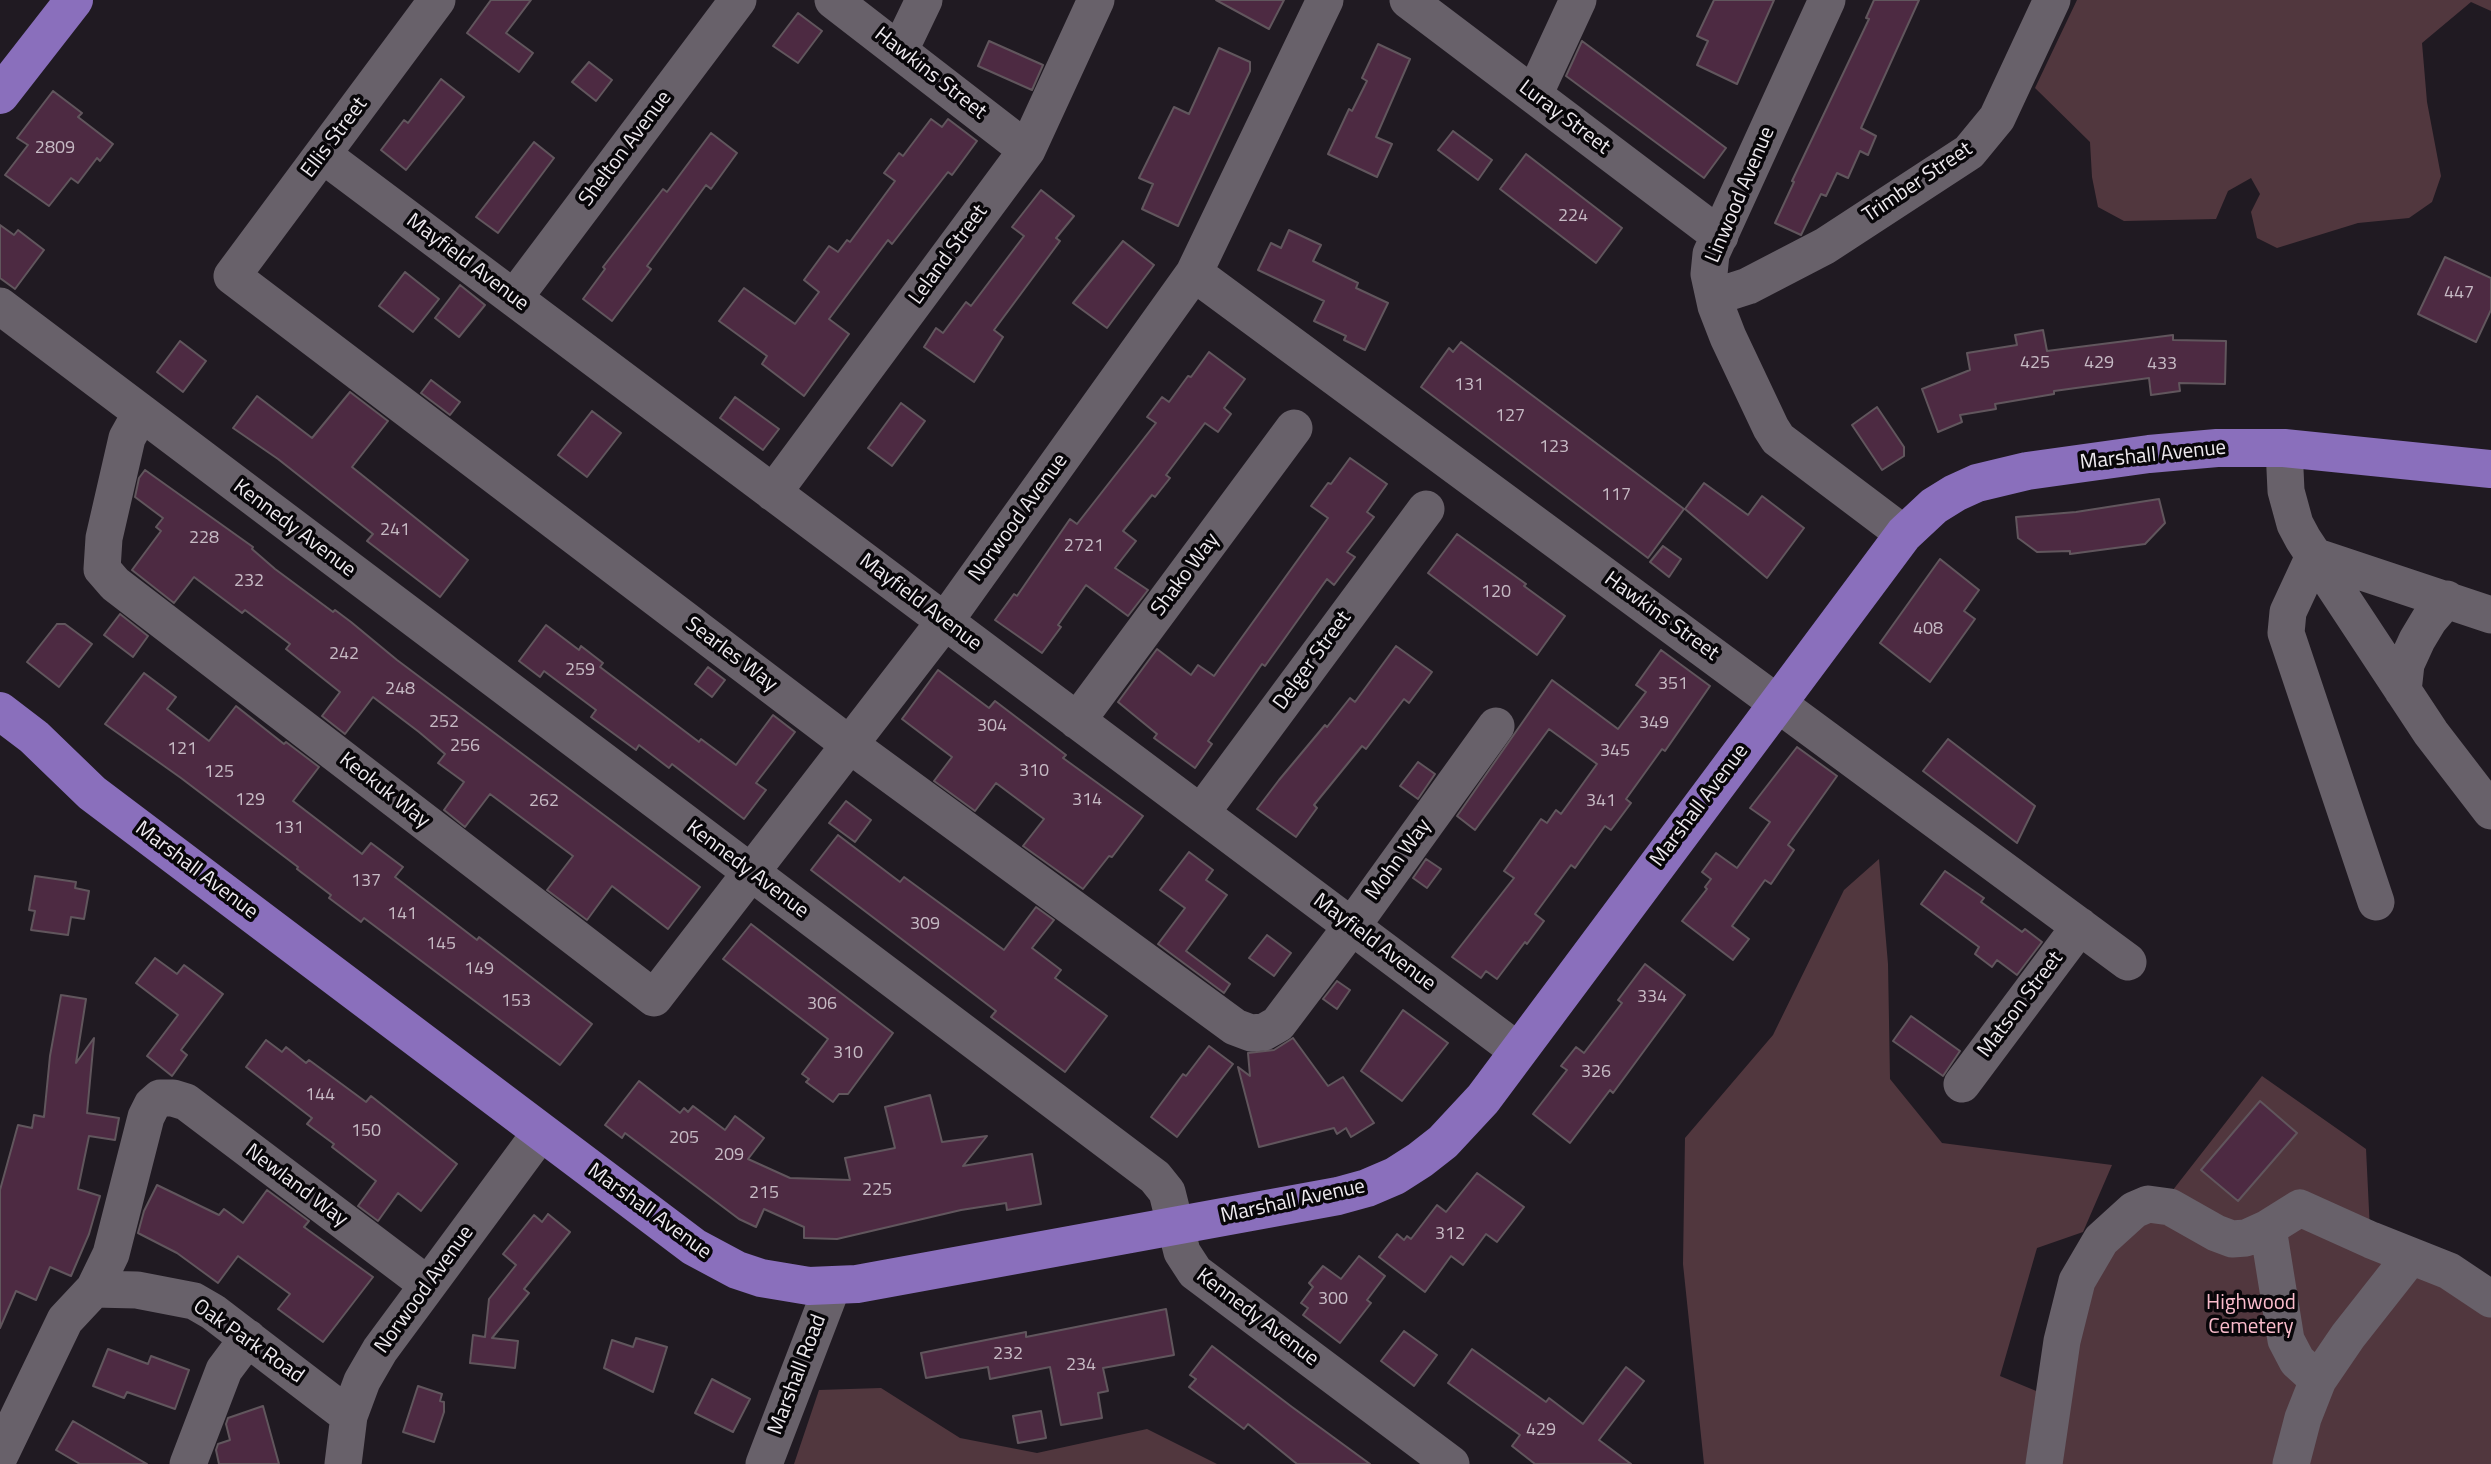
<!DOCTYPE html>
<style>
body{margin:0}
canvas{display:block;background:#201a22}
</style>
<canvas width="2491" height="1464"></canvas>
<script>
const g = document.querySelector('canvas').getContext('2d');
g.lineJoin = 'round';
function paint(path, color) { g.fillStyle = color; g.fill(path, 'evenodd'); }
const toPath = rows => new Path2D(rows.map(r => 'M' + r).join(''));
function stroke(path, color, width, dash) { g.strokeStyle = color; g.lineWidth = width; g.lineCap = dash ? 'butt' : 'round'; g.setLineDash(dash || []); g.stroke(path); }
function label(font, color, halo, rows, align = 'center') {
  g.font = font + ' "Titillium Web",sans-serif'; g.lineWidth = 7; g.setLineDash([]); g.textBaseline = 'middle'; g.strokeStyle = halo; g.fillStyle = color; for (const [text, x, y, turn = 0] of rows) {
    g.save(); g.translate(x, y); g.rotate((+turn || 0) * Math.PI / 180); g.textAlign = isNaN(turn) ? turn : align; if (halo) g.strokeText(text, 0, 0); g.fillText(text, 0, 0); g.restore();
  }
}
const green = toPath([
 [2077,0,2491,0,2491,11,2471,2,2422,43,2427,102,2441,176,2432,202,2409,218,2358,223,2277,248,2257,238,2251,212,2260,194,2251,178,2228,191,2216,219,2124,221,2098,207,2092,177,2090,142,2035,88],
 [1879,859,1888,964,1890,1079,1942,1143,2112,1165,2083,1232,2037,1248,2000,1376,2041,1393,2064,1293,2169,1195,2262,1076,2366,1149,2370,1231,2491,1291,2491,1464,1704,1464,1683,1264,1685,1138,1773,1035,1844,890],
 [881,1388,960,1438,1037,1453,1147,1429,1217,1464,794,1464,819,1390]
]);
const building = toPath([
 [491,0,531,0,506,33,533,53,519,72,467,33,491,0],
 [1216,0,1284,0,1269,29,1216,0],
 [1714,0,1774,0,1737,84,1697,65,1708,41,1697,36,1714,0],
 [1874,0,1919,0,1861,128,1876,136,1868,155,1860,151,1848,178,1837,173,1826,196,1821,194,1801,235,1775,223,1794,182,1792,181,1869,19,1866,18,1874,0],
 [798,13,822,31,798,63,773,46,798,13],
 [989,41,1043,65,1032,90,978,66,989,41],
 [1582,41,1726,148,1704,178,1566,76,1582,41],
 [1378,44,1410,59,1376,137,1392,144,1377,177,1328,154,1349,109,1352,111,1367,81,1362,78,1378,44],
 [1219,48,1250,62,1250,71,1178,226,1142,209,1153,184,1139,178,1174,107,1189,114,1219,48],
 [589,62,612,80,596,101,572,82,589,62],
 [441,79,464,97,406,170,381,150,404,120,408,123,441,79],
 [53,91,82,113,78,117,113,144,100,161,97,158,78,183,71,178,49,206,5,175,28,145,17,138,53,91],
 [931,119,942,127,948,119,977,141,952,175,948,172,892,244,888,240,829,319,849,334,804,396,762,364,767,356,719,321,744,288,795,324,819,292,804,280,829,246,838,252,847,240,850,242,895,181,884,173,899,153,903,156,931,119],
 [1453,131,1492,160,1478,180,1438,150,1453,131],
 [711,133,737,153,711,189,706,185,647,266,651,269,612,321,583,299,605,269,603,267,663,189,667,192,711,133],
 [534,142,554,158,498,233,476,217,534,142],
 [1526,154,1622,228,1596,263,1500,189,1526,154],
 [1041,190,1074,216,1056,238,1060,241,994,330,1003,337,974,382,924,347,936,328,943,333,966,302,971,306,1024,236,1012,227,1041,190],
 [0,225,14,235,18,230,44,250,15,289,0,278,0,225],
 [1289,230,1321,245,1313,261,1358,283,1356,288,1388,303,1365,350,1344,340,1346,336,1314,321,1324,301,1258,270,1271,243,1281,248,1289,230],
 [1123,241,1154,265,1107,328,1073,303,1123,241],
 [2445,257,2491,278,2491,310,2476,342,2418,314,2445,257],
 [405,272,439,299,413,332,379,306,405,272],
 [460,285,485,305,459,337,435,318,460,285],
 [2043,330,2047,351,2173,335,2173,340,2226,341,2225,384,2179,383,2180,391,2151,395,2149,378,2054,391,2054,394,1995,404,1996,409,1960,415,1962,422,1938,432,1922,389,1970,370,1967,353,2017,345,2015,335,2043,330],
 [180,341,206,361,183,392,157,372,180,341],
 [1461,342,1684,509,1648,558,1421,387,1449,348,1453,352,1461,342],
 [1209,352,1245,379,1224,408,1231,414,1218,432,1205,423,1166,475,1170,478,1155,497,1152,495,1123,531,1136,541,1115,568,1148,590,1128,616,1086,585,1058,625,1061,627,1042,653,995,620,1014,594,1017,596,1070,519,1077,524,1156,423,1147,417,1162,397,1169,402,1188,376,1191,377,1209,352],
 [431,380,460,402,450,415,421,393,431,380],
 [350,392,388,421,352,467,468,560,440,597,367,541,373,534,278,459,233,428,257,396,312,438,350,392],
 [735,397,779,429,763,450,720,418,735,397],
 [901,403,925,421,892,466,868,448,901,403],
 [1877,407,1904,447,1904,456,1882,470,1852,425,1877,407],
 [592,411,621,433,587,477,558,455,592,411],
 [1350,458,1387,484,1367,512,1374,517,1347,552,1355,557,1334,585,1327,579,1265,666,1262,664,1208,741,1212,744,1195,768,1154,738,1157,734,1118,702,1157,649,1191,675,1198,665,1214,676,1328,518,1311,506,1328,483,1331,484,1350,458],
 [145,470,253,547,252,549,275,569,333,612,335,610,351,622,397,660,700,887,668,929,612,886,587,920,547,890,573,856,490,794,465,827,444,810,464,782,438,763,445,754,419,732,373,697,345,734,322,716,340,692,286,649,290,644,245,610,242,613,194,577,174,603,132,570,161,531,156,527,163,518,135,497,139,478,145,470],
 [1704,483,1748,515,1762,496,1804,528,1767,578,1685,509,1704,483],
 [2159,499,2165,523,2145,544,2070,554,2070,551,2037,552,2018,538,2016,517,2076,512,2159,499],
 [1457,534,1526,584,1524,586,1565,616,1537,655,1428,573,1457,534],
 [1663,546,1681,559,1669,577,1650,562,1663,546],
 [1940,559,1979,590,1964,611,1975,619,1930,682,1880,643,1940,559],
 [120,614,148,636,133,657,104,635,120,614],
 [57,624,65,624,92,644,59,687,27,662,57,624],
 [546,625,579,650,581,646,603,663,600,667,699,742,701,739,736,765,773,715,795,732,756,783,766,790,744,819,672,764,669,768,639,745,636,750,591,717,596,710,544,671,540,677,519,661,546,625],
 [1396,646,1432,672,1409,703,1404,699,1366,749,1362,746,1314,805,1317,808,1296,837,1257,809,1279,780,1325,725,1327,727,1350,698,1355,702,1396,646],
 [1661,650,1710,686,1665,751,1662,749,1626,799,1631,803,1611,830,1605,826,1575,868,1571,865,1535,914,1544,921,1527,944,1525,942,1497,979,1486,971,1481,978,1452,957,1514,878,1504,871,1541,819,1547,823,1556,810,1561,814,1597,764,1549,729,1475,830,1457,816,1552,680,1618,729,1646,692,1636,685,1661,650],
 [708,667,725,680,712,697,695,684,708,667],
 [938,670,989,708,995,701,1066,755,1063,758,1143,816,1112,857,1109,856,1083,889,1023,846,1044,819,996,783,975,811,934,781,952,757,902,719,938,670],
 [144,673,176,697,167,709,209,741,236,706,284,744,286,742,319,767,293,801,362,854,371,843,403,867,395,877,477,940,479,937,592,1024,560,1065,364,918,361,922,329,898,331,895,297,869,298,867,181,778,105,724,144,673],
 [1948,739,2035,806,2017,843,1923,771,1948,739],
 [1797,747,1837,776,1788,845,1794,850,1771,884,1765,880,1732,926,1749,939,1733,960,1682,921,1707,889,1705,887,1711,879,1702,872,1716,853,1737,868,1770,822,1750,808,1797,747],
 [1418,762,1435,774,1418,799,1400,786,1418,762],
 [846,801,871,820,855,842,829,823,846,801],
 [838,835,900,882,904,877,1004,950,1036,907,1054,920,1032,948,1061,970,1055,978,1107,1016,1065,1072,991,1017,996,1011,811,870,838,835],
 [1189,852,1213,870,1206,880,1227,895,1186,951,1230,984,1224,993,1158,944,1185,908,1160,890,1189,852],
 [1426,859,1441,869,1427,888,1413,878,1426,859],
 [1945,871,1984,898,1981,902,2022,932,2025,929,2042,942,2017,975,1997,960,1992,967,1975,954,1979,947,1921,904,1945,871],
 [35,876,76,882,75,888,89,891,84,919,71,917,68,935,31,930,35,911,29,910,35,876],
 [751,924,893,1033,848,1094,839,1094,833,1102,806,1082,809,1079,802,1074,828,1039,723,959,751,924],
 [1267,935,1291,953,1274,976,1249,958,1267,935],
 [155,958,177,974,184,965,223,994,181,1050,187,1055,172,1076,147,1056,178,1015,136,983,155,958],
 [1645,964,1685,995,1613,1093,1610,1090,1570,1143,1533,1114,1567,1070,1561,1066,1576,1047,1584,1053,1622,1003,1618,1000,1645,964],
 [1337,981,1350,990,1337,1009,1323,999,1337,981],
 [61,995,86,999,76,1063,94,1038,87,1113,119,1118,115,1140,89,1136,78,1189,100,1196,89,1234,71,1276,50,1267,36,1300,16,1291,0,1328,0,1190,18,1125,32,1128,34,1115,44,1117,50,1056,61,995],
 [1403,1010,1448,1043,1402,1101,1361,1071,1403,1010],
 [1911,1016,1960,1051,1943,1076,1893,1041,1911,1016],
 [1293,1038,1328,1086,1343,1077,1374,1123,1351,1137,1346,1128,1337,1134,1334,1128,1259,1147,1238,1067,1250,1076,1248,1053,1274,1050,1293,1038],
 [266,1040,282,1052,286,1047,306,1063,309,1060,366,1102,371,1096,457,1164,421,1211,398,1193,378,1221,358,1206,376,1181,332,1147,334,1144,307,1124,312,1118,246,1067,266,1040],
 [1209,1046,1233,1064,1177,1137,1151,1117,1183,1074,1186,1076,1209,1046],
 [639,1081,680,1113,684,1108,688,1112,693,1106,725,1130,735,1116,764,1138,748,1159,790,1178,850,1180,845,1158,895,1148,885,1107,930,1095,942,1142,987,1136,963,1166,1032,1154,1041,1204,1007,1210,1006,1203,961,1210,837,1239,804,1238,804,1227,764,1209,756,1227,739,1219,625,1133,622,1138,605,1125,639,1081],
 [2260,1101,2297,1133,2238,1201,2201,1170,2260,1101],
 [1477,1173,1524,1207,1497,1242,1486,1234,1463,1265,1451,1256,1425,1292,1379,1257,1397,1234,1404,1240,1407,1236,1411,1239,1437,1205,1446,1212,1477,1173],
 [157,1185,219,1215,224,1209,243,1223,267,1190,309,1221,304,1227,373,1277,323,1342,278,1309,290,1294,238,1256,218,1283,177,1253,138,1233,144,1211,157,1185],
 [548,1214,570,1232,524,1289,529,1293,492,1338,518,1341,515,1368,470,1363,473,1335,485,1337,489,1299,516,1265,503,1254,534,1215,542,1222,548,1214],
 [1359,1256,1385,1276,1367,1300,1371,1303,1340,1343,1303,1315,1308,1308,1301,1303,1313,1287,1309,1283,1323,1266,1341,1279,1359,1256],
 [1166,1309,1174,1355,1103,1368,1108,1391,1098,1393,1102,1418,1061,1425,1050,1367,990,1379,988,1367,926,1378,921,1353,1026,1332,1026,1337,1166,1309],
 [1404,1331,1437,1355,1414,1386,1381,1361,1404,1331],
 [636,1338,667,1347,653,1392,604,1368,612,1340,633,1347,636,1338],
 [1212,1346,1292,1407,1370,1464,1297,1464,1248,1424,1244,1429,1189,1387,1196,1379,1190,1375,1212,1346],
 [108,1349,148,1364,151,1356,189,1370,175,1409,127,1392,124,1398,93,1386,108,1349],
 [1472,1349,1546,1402,1549,1398,1583,1424,1626,1367,1644,1381,1599,1440,1631,1464,1535,1464,1512,1446,1520,1435,1448,1383,1472,1349],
 [712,1379,750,1399,733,1432,695,1413,712,1379],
 [418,1386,442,1394,440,1401,444,1402,444,1412,434,1442,403,1432,418,1386],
 [263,1406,279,1464,219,1464,216,1450,218,1444,230,1440,226,1424,228,1418,263,1406],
 [1041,1411,1046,1438,1018,1443,1013,1416,1041,1411],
 [73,1421,147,1464,80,1464,56,1450,73,1421]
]);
const minor = toPath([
 [437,0,232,276,850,745,1235,1027,1251,1033,1264,1032,1278,1024,1352,926,1496,726],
 [833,0,1027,150],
 [1408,0,1720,236],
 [1827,0,1711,254,1709,274,1716,306,1728,337,1771,428,1778,439,1904,534],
 [900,50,924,0],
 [1534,95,1578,0],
 [323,155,1518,1051],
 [1194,273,2128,962],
 [1714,297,1748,286,1825,246,1969,152,1997,118,2052,0],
 [514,298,738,0],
 [0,306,1155,1177,1167,1192,1182,1252,1195,1272,1451,1464],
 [141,413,127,438,104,538,102,569,115,584,654,998,945,621,1194,273,1325,0],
 [2284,448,2286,491,2295,524,2303,539,2431,733,2491,811],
 [773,493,1027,150,1096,0],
 [2403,691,2406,664,2417,640,2429,620,2447,599],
 [1077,721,1294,428],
 [1201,813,1426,509],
 [2376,902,2286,633,2288,612,2314,556,2491,615],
 [1962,1084,2080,926],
 [2268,1228,2286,1340,2297,1361,2318,1380],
 [94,1289,137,1290,194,1301,213,1312,349,1416],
 [0,1455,65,1320,94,1289,111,1254,146,1117,152,1105,160,1098,173,1098,186,1102,428,1285],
 [188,1464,224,1370,248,1338],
 [343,1464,349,1416,362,1381,380,1350,541,1132],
 [764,1464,832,1287],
 [2044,1464,2062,1341,2077,1281,2101,1240,2134,1210,2148,1204,2170,1207,2216,1233,2232,1239,2246,1238,2268,1228,2300,1208,2371,1240,2449,1271,2491,1299],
 [2291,1464,2303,1418,2318,1380,2348,1336,2411,1256]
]);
const major = toPath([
 [0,95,74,0],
 [0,711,34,737,92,793,694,1247,737,1270,761,1278,809,1286,857,1284,1338,1196,1367,1188,1395,1176,1420,1160,1443,1142,1483,1099,1904,534,1934,506,1955,493,1977,483,2027,471,2149,454,2217,448,2284,448,2491,469]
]);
const numberNames = [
 ["2809",55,149],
 ["224",1573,217],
 ["447",2459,294],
 ["425",2035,364],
 ["429",2099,364],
 ["433",2162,365],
 ["131",1469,386],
 ["127",1510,417],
 ["123",1554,448],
 ["117",1616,496],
 ["241",395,531],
 ["228",204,539],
 ["2721",1084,547],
 ["232",249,582],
 ["120",1496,593],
 ["408",1928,630],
 ["242",344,655],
 ["259",580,671],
 ["351",1673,685],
 ["248",400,690],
 ["252",444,723],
 ["349",1654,724],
 ["304",992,727],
 ["256",465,747],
 ["121",182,750],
 ["345",1615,752],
 ["310",1034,772],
 ["125",219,773],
 ["129",250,801],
 ["314",1087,801],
 ["262",544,802],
 ["341",1601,802],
 ["131",289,829],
 ["137",366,882],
 ["141",402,915],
 ["309",925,925],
 ["145",441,945],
 ["149",479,970],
 ["334",1652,998],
 ["153",516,1002],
 ["306",822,1005],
 ["310",848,1054],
 ["326",1596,1073],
 ["144",320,1096],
 ["150",366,1132],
 ["205",684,1139],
 ["209",729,1156],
 ["225",877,1191],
 ["215",764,1194],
 ["312",1450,1235],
 ["300",1333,1300],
 ["232",1008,1355],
 ["234",1081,1366],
 ["429",1541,1431]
];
const streetNames = [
 ["Hawkins Street",930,74,38],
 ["Luray Street",1564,118,37],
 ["Ellis Street",335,138,-53],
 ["Shelton Avenue",626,149,-53],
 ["Trimber Street",1918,183,-34],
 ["Linwood Avenue",1741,195,-67],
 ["Leland Street",949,255,-54],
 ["Mayfield Avenue",467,263,37],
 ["Marshall Avenue",2153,456,-6],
 ["Norwood Avenue",1019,518,-54],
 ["Kennedy Avenue",294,529,37],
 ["Shako Way",1186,575,-53],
 ["Mayfield Avenue",920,603,37],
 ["Hawkins Street",1661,617,36],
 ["Searles Way",731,655,37],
 ["Delger Street",1313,661,-54],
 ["Keokuk Way",384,791,38],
 ["Marshall Avenue",1700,806,-53],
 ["Mohn Way",1399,860,-54],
 ["Kennedy Avenue",747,870,37],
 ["Marshall Avenue",196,871,37],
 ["Mayfield Avenue",1374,943,37],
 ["Matson Street",2021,1005,-53],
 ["Newland Way",296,1186,37],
 ["Marshall Avenue",1293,1202,-12],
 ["Marshall Avenue",649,1212,36],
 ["Norwood Avenue",425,1290,-54],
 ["Kennedy Avenue",1257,1318,37],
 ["Oak Park Road",248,1342,35],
 ["Marshall Road",798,1375,-69]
];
const parkNames = [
 ["Highwood",2251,1304],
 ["Cemetery",2251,1328]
];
paint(green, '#51373e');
paint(building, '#4d2a42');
stroke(building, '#61565d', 2);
stroke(minor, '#68616a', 37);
stroke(major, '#8a6fbc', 38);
label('18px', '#c6bac4', null, numberNames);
label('21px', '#eeeaef', '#080609', streetNames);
label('21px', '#fabccc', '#080609', parkNames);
</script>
